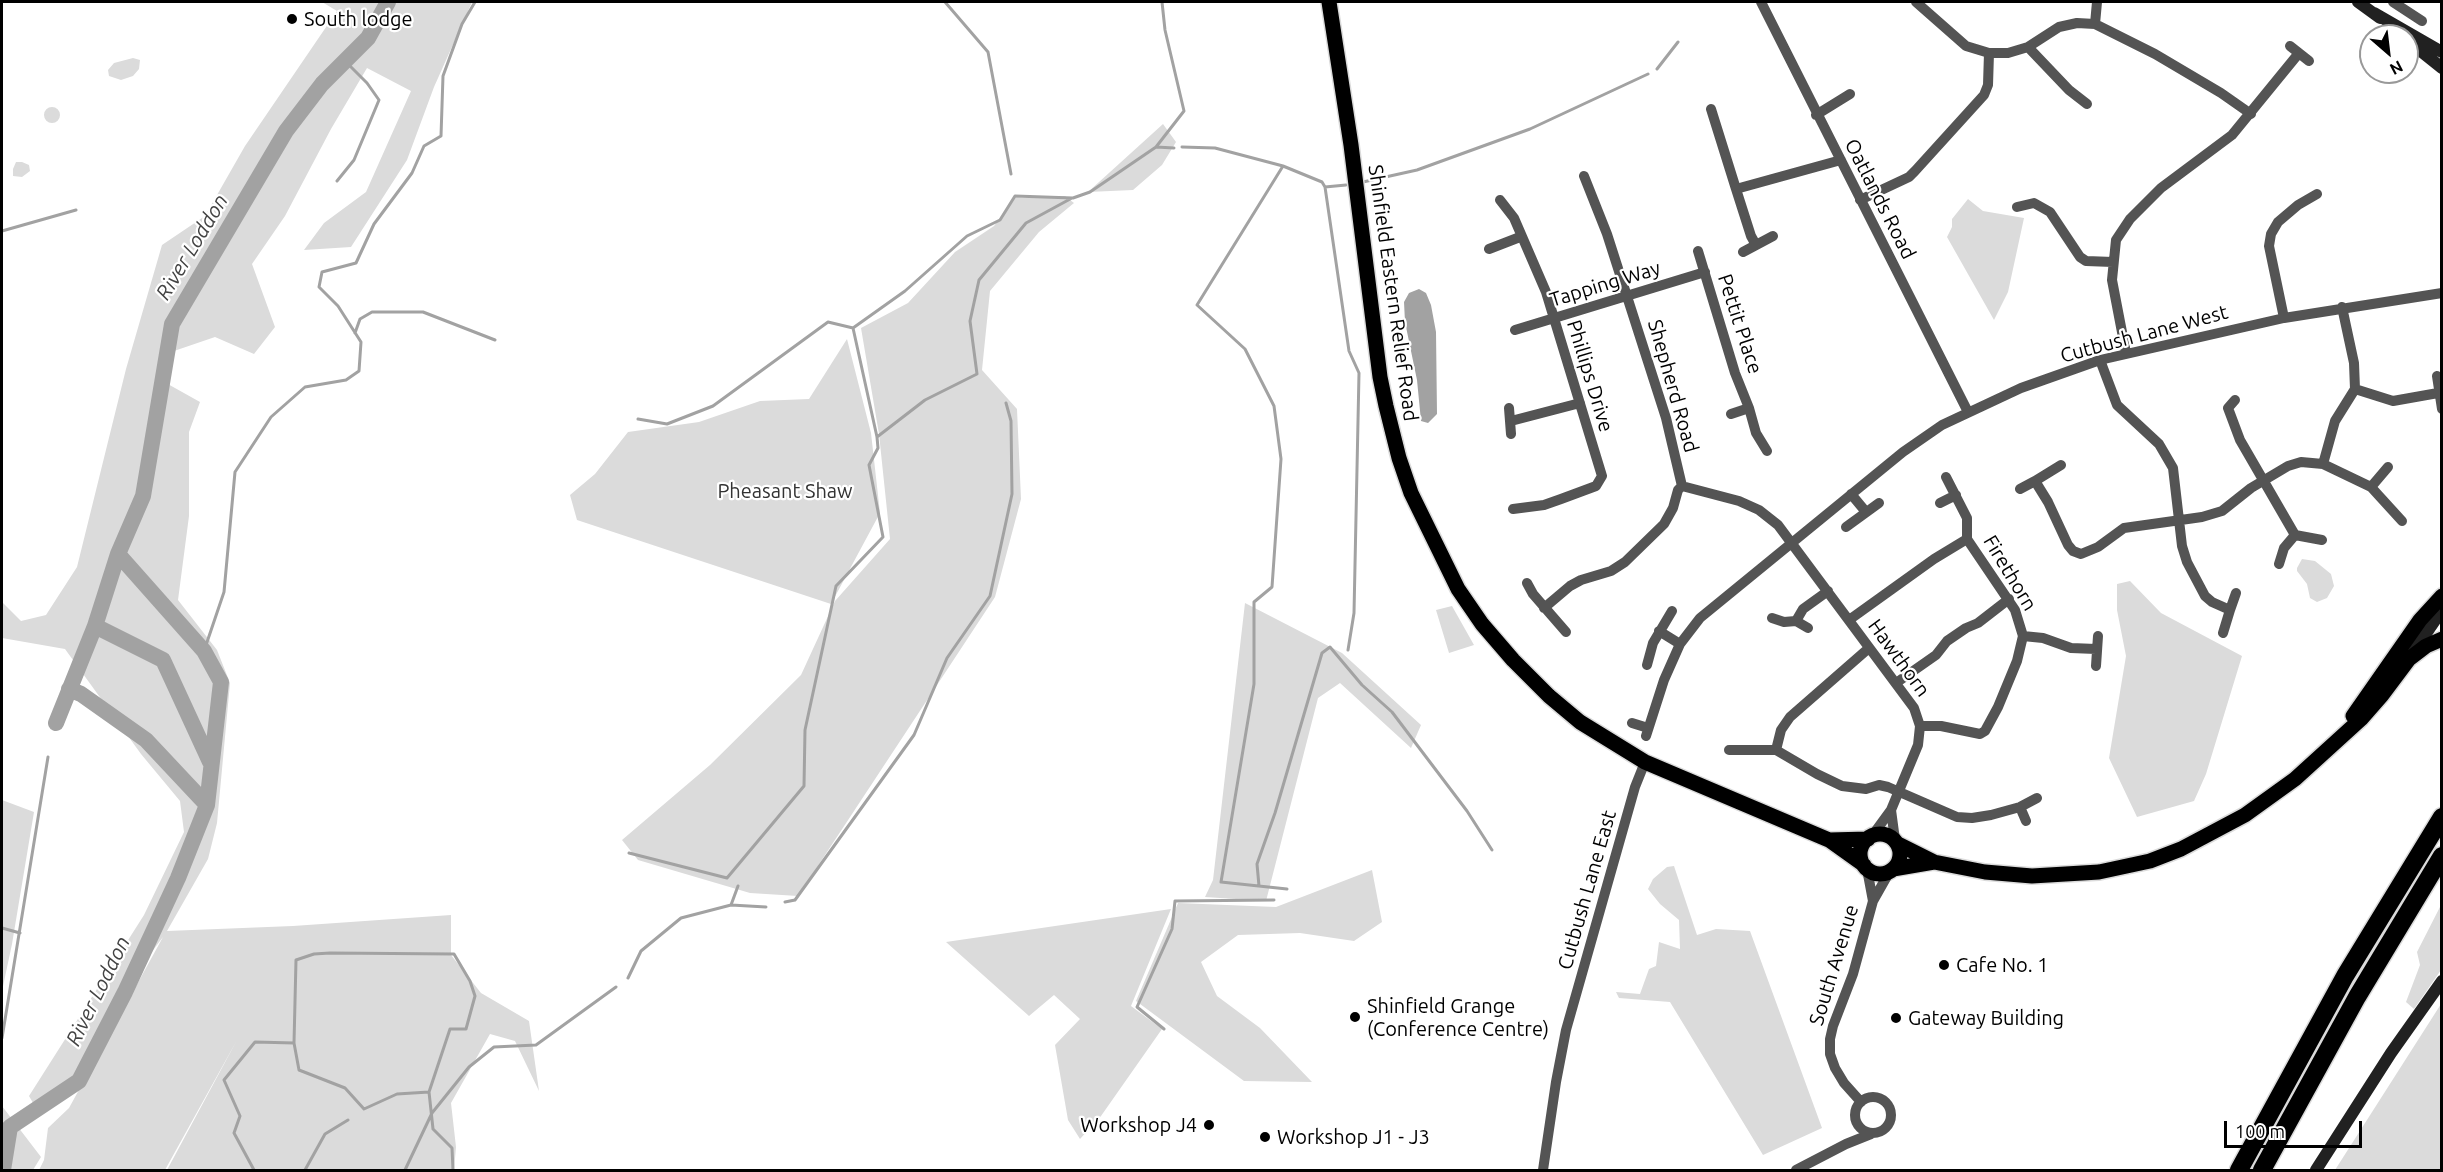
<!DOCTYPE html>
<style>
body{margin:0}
#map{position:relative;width:2443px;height:1172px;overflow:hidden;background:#fff;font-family:Ubuntu,sans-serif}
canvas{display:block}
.frame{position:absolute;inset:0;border:3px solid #000;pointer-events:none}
.north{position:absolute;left:2359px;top:24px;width:60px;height:60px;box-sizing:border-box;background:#fff;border:2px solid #999;border-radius:50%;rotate:152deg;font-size:16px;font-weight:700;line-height:24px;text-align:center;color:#000}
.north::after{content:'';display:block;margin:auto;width:21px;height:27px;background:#000;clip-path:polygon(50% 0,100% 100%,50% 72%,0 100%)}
.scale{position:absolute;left:2224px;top:1121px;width:138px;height:27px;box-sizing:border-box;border:3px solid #000;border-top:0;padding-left:8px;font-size:18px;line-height:21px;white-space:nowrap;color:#000;-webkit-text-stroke:4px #fff;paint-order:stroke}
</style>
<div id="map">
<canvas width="2443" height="1172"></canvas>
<div class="frame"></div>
<div class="north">N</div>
<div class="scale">100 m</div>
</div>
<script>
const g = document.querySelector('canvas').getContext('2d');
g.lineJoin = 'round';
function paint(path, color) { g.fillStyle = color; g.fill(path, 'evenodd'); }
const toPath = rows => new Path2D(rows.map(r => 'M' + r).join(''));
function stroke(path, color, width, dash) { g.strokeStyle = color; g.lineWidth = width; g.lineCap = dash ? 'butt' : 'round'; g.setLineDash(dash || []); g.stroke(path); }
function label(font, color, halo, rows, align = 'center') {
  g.font = font + ' Ubuntu,sans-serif'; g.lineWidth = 4.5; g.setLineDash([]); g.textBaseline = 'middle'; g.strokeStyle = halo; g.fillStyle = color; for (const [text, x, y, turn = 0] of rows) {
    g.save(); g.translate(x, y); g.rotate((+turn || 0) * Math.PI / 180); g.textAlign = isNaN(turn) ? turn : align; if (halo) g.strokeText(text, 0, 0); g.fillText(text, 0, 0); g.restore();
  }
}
const green = toPath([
 [322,2,472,2,434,87,407,160,351,247,304,250,324,223,366,192,411,91,367,68,331,129,285,216,252,264,275,327,254,354,215,337,174,351,166,383,200,402,189,432,189,516,178,600,217,650,230,683,217,823,208,859,167,931,293,926,451,915,451,955,481,993,529,1021,539,1091,515,1041,490,1034,451,1103,456,1147,454,1170,167,1170,237,1040,165,1170,39,1170,44,1160,48,1128,69,1108,163,937,117,998,73,1080,36,1108,29,1096,144,915,184,832,180,801,141,754,65,649,2,638,2,602,21,621,46,615,77,567,126,369,162,245,205,216,245,146,337,11],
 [133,58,140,60,139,69,133,76,121,80,109,76,108,70,114,63],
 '44 115a8 8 0 1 1 16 0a8 8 0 1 1-16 0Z',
 [1163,124,1176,142,1162,165,1133,190,1088,192],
 [16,162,22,162,29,165,30,171,22,177,13,176,13,169],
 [1065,196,1074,203,1039,232,990,291,982,370,1017,409,1021,499,995,597,798,896,750,893,638,860,622,840,710,765,801,675,835,601,890,539,879,434,861,328,908,303,955,252,994,226,1015,198],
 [1968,199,1983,211,2024,218,2008,292,1994,320,1947,237,1952,227,1952,219],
 [847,339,871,433,880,513,831,604,577,520,570,495,595,474,628,432,699,422,760,401,809,399],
 [2302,559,2315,561,2331,574,2334,586,2327,598,2317,602,2310,598,2307,584,2297,571,2297,568],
 [2130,581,2161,613,2242,656,2206,774,2194,801,2137,817,2109,758,2126,656,2117,610,2117,584],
 [1245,603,1342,653,1421,725,1411,748,1340,683,1318,698,1266,901,1205,897,1213,880],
 [1452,606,1474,645,1449,653,1436,610],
 [2,800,34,812,12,944,2,991],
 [1674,866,1697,935,1716,929,1750,931,1822,1128,1763,1155,1670,1002,1619,998,1616,992,1640,994,1649,969,1656,966,1659,942,1680,949,1679,920,1660,904,1648,889,1653,879,1667,867],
 [1372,870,1382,922,1354,941,1300,933,1238,935,1201,962,1217,996,1260,1028,1312,1082,1244,1081,1136,1001,1178,903,1276,907],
 [2441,905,2441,970,2414,1009,2406,1002,2420,965,2417,952],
 [1171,909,1131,1006,1162,1029,1101,1116,1080,1139,1068,1120,1055,1045,1080,1019,1054,995,1029,1016,946,942],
 [2441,1004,2441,1170,2335,1170],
 [2,1106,41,1157,33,1170,2,1170]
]);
const water = toPath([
 [1419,289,1426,293,1431,305,1436,332,1437,414,1428,423,1421,421,1417,380,1405,322,1404,302,1409,293]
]);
const stream = toPath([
 [945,2,988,52,1011,174],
 [1657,69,1678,42],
 [1156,147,1174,148],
 [1182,147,1215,148,1283,166,1197,305,1245,349,1274,406,1281,459,1272,587,1254,602,1254,684,1221,882,1287,889],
 [1283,166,1322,182,1325,187,1346,185],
 [337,181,354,160,379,100,367,83,345,61],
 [1363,182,1417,170,1530,129,1648,74],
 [1325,187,1349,351,1359,373,1354,613,1348,650],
 [2,231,76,210],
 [355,333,360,319,372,312,423,312,495,340],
 [638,419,667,424,713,406,828,322,853,328,905,291,967,236,1000,220,1015,196,1073,198,1090,192,1156,147,1184,111,1165,30,1162,2],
 [877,437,925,400,977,374,970,321,979,280,1026,223,1072,198],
 [204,651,224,592,235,472,271,417,305,387,346,380,359,371,361,342,338,306,319,287,322,272,356,263,374,224,412,173,424,146,441,136,443,76,462,24,475,2],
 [629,853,727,878,804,786,805,730,836,586,883,537,869,465,878,448,877,437,853,328],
 [1259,886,1257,864,1275,813,1322,653,1330,647,1362,685,1392,712,1467,811,1492,850],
 [785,902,795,900,914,735,947,658,990,596,1012,494,1011,421,1006,403],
 [731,905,738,886],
 [2,928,20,933],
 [628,978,641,951,681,918,731,905,766,907],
 [1164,1029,1137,1007,1172,929,1175,901,1274,900],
 [2,1038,48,757],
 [429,1092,397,1094,364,1109,345,1088,299,1070,294,1043,296,960,314,954,330,953,454,954,470,981,475,996,466,1029,450,1029,429,1092,433,1129,452,1148,453,1170],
 [254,1170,234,1133,240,1116,224,1080,255,1042,294,1043],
 [305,1170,325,1134,348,1120],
 [405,1170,432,1113,469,1067,494,1047,536,1045,616,987]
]);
const river = toPath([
 [95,626,163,660,210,762],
 [69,689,81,694,146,740,207,805],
 [56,723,95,626,118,554,143,496,172,324,286,131,322,84,368,38,388,2],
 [3,1170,10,1127,79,1081,125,992,178,878,207,805,221,682,204,651,118,554]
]);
const minor = toPath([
 [1761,2,1968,412],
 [1916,2,1966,46,1989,53,2008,53,2028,47,2059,27,2077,23,2095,24,2155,54,2221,93,2251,114],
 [2393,2,2422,21],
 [2095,24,2097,2],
 [2290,46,2309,61],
 [2028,47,2069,90,2087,104],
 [1711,109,1736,189],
 [1816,115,1850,94],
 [1584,176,1607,234,1666,418,1682,486],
 [1500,200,1514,218,1546,292,1602,476,1596,486,1561,499,1544,505,1513,509],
 [1860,200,1909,177,1915,171,1984,95,1988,85,1989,53],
 [2017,207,2034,203,2050,212,2080,257,2086,261,2113,262],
 [1756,245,1751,236,1736,189,1841,160],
 [1489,249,1520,237],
 [1698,251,1735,373,1749,408,1756,433,1767,451],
 [1743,252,1773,236],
 [2284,318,2269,246,2271,234,2278,222,2298,205,2317,194],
 [1515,330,1705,272],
 [2126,353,2112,280,2116,240,2130,219,2161,188,2232,135,2299,53],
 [2100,360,2117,405,2159,444,2173,468,2182,546,2187,562,2205,596,2212,602,2230,610,2223,633],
 [2437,376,2442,409],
 [2355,389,2393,401,2438,393],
 [2235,400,2228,408,2240,440,2295,535,2284,548,2279,564],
 [1509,408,1511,434],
 [1731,414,1749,408],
 [1511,421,1580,403],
 [2323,464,2335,421,2355,389,2354,363,2342,307],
 [2061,465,2035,481,2048,502,2068,545,2073,551,2081,554,2098,547,2124,528,2202,517,2222,511,2251,488,2288,466,2301,462,2323,464,2371,487,2402,521],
 [1682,486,1739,501,1759,510,1778,525,1914,708,1920,726,1918,745,1891,810,1872,836],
 [2371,487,2388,467],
 [2020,489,2035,481],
 [1851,494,1866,512],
 [1940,503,1956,495],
 [1846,527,1879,503],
 [2295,535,2322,540],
 [1527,583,1533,594,1566,632],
 [1544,608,1570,586,1581,580,1611,571,1625,562,1664,524,1673,508,1678,490,1682,486],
 [2230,610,2236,593],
 [1772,618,1784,622,1796,621,1808,628],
 [1849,620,1934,559,1967,539],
 [1796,621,1803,609,1828,591],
 [1659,631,1680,644],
 [2023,636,2043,638,2071,648,2096,649],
 [1647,665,1653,643,1672,611],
 [2096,666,2098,636],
 [1896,683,1936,655,1947,641,1966,628,1978,623,2009,599],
 [1632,723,1648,728],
 [1920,726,1941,726,1980,734,1985,731,1998,707,2017,661,2023,636,2015,610,1967,539,1967,518,1946,477],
 [1646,736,1664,680,1680,644,1700,618,1903,452,1942,425,2021,388,2100,360,2284,318,2442,293],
 [1729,750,1776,750,1817,774,1842,786,1866,789,1879,785,1888,787,1957,817,1972,818,1991,815,2020,807,2037,798],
 [1776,750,1781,730,1790,717,1869,648],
 [2020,807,2026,821],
 [1891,810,1895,840],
 [1867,869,1873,901],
 '1855 1115a18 18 0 1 1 36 0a18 18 0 1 1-36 0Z',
 [1861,1102,1844,1083,1835,1068,1830,1054,1830,1039,1833,1026,1853,974,1873,901,1890,871],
 [1543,1170,1556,1082,1566,1030,1635,787,1645,762],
 [1796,1170,1846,1144,1871,1134]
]);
const secondary = toPath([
 [2358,2,2380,18],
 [2374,13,2442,52],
 [2407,40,2442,68],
 [2412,654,2442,610],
 [2316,1170,2391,1053,2442,981]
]);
const primary = toPath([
 [1329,2,1351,145,1380,377,1386,406,1399,458,1411,493,1458,589,1482,624,1513,660,1549,696,1580,722,1645,762,1829,840,1864,865],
 [2353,716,2420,620,2442,596],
 '1860 854a20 20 0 1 1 40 0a20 20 0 1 1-40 0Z',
 [1829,840,1868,839],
 [1898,844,1934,862,1985,872,2032,876,2099,872,2150,861,2181,849,2245,815,2295,779,2361,719,2382,695,2409,659,2426,646,2442,639],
 [1893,869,1934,862]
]);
const motorway = toPath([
 [2239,1170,2345,976,2442,817],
 [2262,1170,2357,997,2442,856]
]);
const markers = [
 [292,19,6,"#000"],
 [1944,965,6,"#000"],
 [1355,1017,6,"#000"],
 [1896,1018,6,"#000"],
 [1209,1125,6,"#000"],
 [1265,1137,6,"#000"]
];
const poiNames = [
 ["South lodge",304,19],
 ["Cafe No. 1",1956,965],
 ["Shinfield Grange",1367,1006],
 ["(Conference Centre)",1367,1029],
 ["Gateway Building",1908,1018],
 ["Workshop J4",1197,1125,"right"],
 ["Workshop J1 - J3",1277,1137]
];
const streetNames = [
 ["Oatlands Road",1880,199,63],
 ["Tapping Way",1605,284,-17],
 ["Shinfield Eastern Relief Road",1393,293,82],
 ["Pettit Place",1740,324,72],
 ["Cutbush Lane West",2144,334,-15],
 ["Phillips Drive",1590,376,73],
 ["Shepherd Road",1673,386,74],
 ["Firethorn",2010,573,59],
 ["Hawthorn",1899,658,54],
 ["Cutbush Lane East",1587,890,-74],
 ["South Avenue",1834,965,-73]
];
const parkNames = [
 ["Pheasant Shaw",785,491]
];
const waterNames = [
 ["River Loddon",192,247,-59],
 ["River Loddon",98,991,-64]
];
paint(green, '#dbdbdb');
paint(water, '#a2a2a2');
stroke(stream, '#a2a2a2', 3);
stroke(river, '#a2a2a2', 16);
stroke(primary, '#dbdbdb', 18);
stroke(motorway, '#dbdbdb', 21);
stroke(minor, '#545454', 10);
stroke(secondary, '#212121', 12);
stroke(primary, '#000', 15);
stroke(motorway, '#000', 18);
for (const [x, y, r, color] of markers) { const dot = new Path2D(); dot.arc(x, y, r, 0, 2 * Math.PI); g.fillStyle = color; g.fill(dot); stroke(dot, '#fff', 2); }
label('20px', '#000', '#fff', poiNames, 'left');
label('20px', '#000', '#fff', streetNames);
label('20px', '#323232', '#fff', parkNames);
label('italic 21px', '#434343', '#fff', waterNames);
</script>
